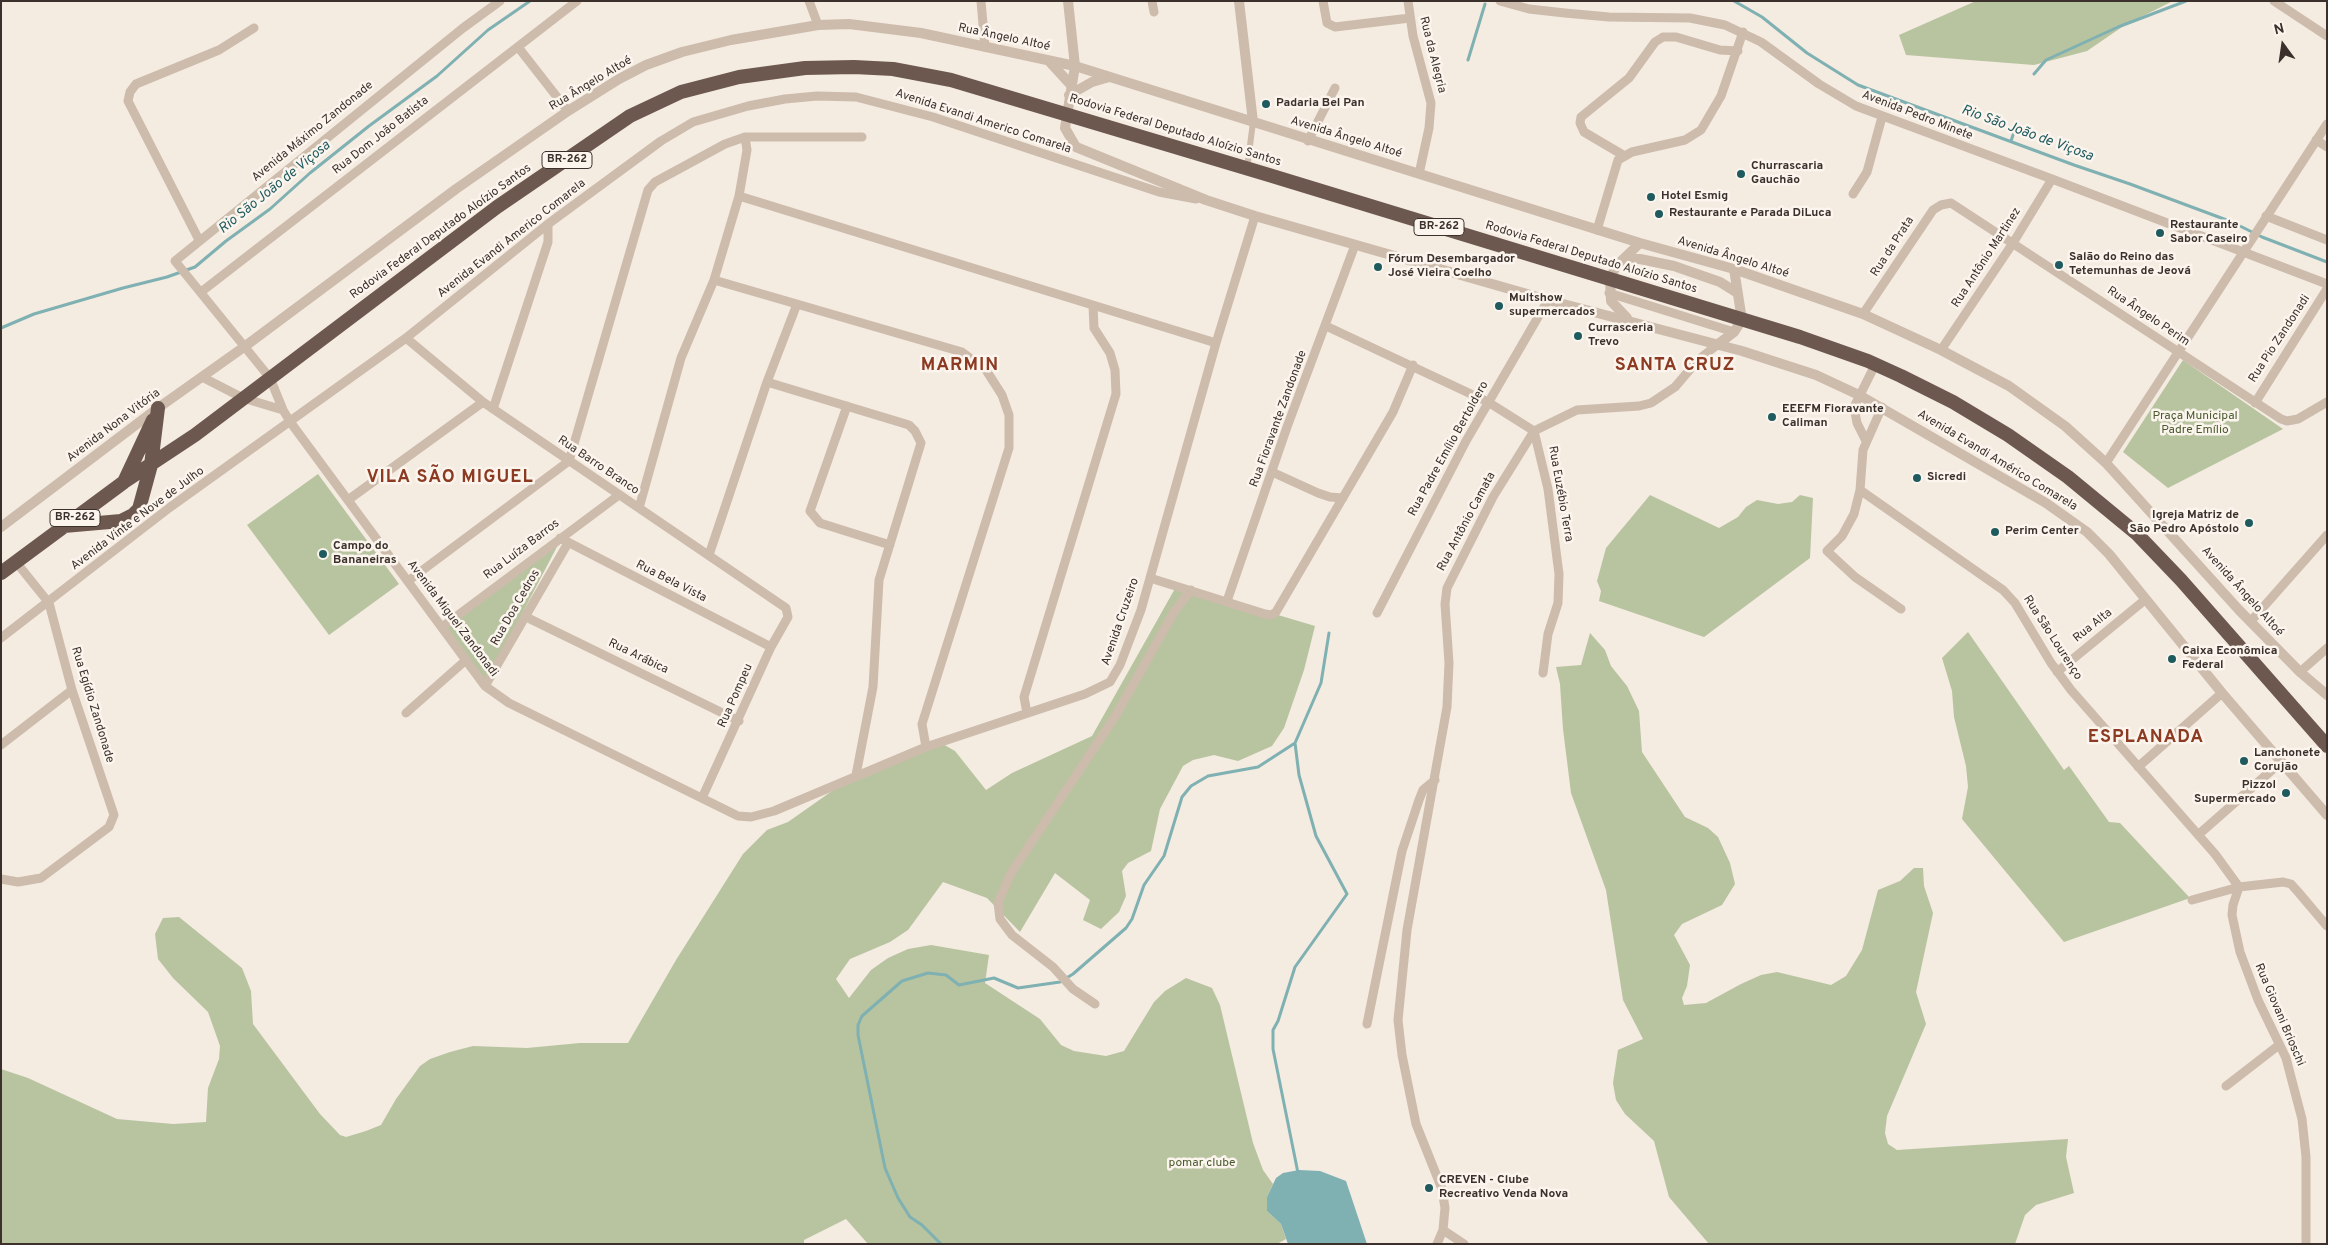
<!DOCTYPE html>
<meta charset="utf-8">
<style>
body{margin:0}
#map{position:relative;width:2328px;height:1245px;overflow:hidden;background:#f4ebe1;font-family:Overpass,sans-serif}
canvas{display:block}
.frame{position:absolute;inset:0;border:2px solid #3b302b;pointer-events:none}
.north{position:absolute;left:2258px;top:20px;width:50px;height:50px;-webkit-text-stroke:4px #fbf5ee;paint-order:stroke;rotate:346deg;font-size:14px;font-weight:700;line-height:20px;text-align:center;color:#3b302b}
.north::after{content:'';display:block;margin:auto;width:18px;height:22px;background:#3b302b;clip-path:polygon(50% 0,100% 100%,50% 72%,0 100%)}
</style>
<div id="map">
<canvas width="2328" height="1245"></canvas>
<div class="frame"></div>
<div class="north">N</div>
</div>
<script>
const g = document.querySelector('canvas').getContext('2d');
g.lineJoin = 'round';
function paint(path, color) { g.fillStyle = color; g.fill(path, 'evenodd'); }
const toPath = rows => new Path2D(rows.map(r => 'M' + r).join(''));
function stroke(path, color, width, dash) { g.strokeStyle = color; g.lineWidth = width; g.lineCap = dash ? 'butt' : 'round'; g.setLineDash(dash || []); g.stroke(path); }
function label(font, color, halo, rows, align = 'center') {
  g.font = font + ' Overpass,sans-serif'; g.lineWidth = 5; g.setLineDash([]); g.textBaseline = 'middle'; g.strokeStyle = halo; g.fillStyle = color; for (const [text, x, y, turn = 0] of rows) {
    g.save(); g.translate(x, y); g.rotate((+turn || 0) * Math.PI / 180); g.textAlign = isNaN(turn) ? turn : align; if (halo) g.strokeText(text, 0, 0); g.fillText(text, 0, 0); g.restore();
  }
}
const green = toPath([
 [1976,1,2173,1,2125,25,2087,51,2034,65,1906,55,1899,35],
 [2183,360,2283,429,2168,488,2123,452],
 [318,474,399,584,329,635,247,525],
 [1650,495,1719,528,1738,517,1746,507,1757,500,1778,504,1792,502,1800,495,1813,498,1810,558,1704,637,1599,601,1601,591,1597,581,1606,548],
 [561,539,485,685,443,627],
 [1177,585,1315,626,1304,670,1284,728,1272,746,1238,761,1214,755,1193,760,1183,766,1160,809,1151,851,1128,863,1122,871,1126,896,1119,912,1101,929,1083,920,1090,900,1055,873,1020,932,987,898,943,882,908,930,890,942,850,959,836,979,849,998,871,970,888,958,908,949,931,945,989,955,985,983,1040,1019,1061,1045,1074,1051,1106,1056,1124,1051,1154,1002,1165,991,1186,978,1212,988,1220,1005,1253,1143,1263,1170,1273,1184,1267,1197,1267,1211,1281,1224,1286,1239,1277,1244,868,1244,846,1219,804,1240,804,1244,1,1244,1,1069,28,1078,117,1119,173,1124,206,1122,208,1088,219,1059,220,1046,208,1012,173,978,158,959,155,934,163,918,179,917,242,968,251,991,253,1024,320,1114,340,1135,346,1137,366,1131,381,1125,396,1099,420,1066,430,1059,450,1052,473,1046,527,1048,580,1043,628,1043,676,960,743,854,767,830,788,822,842,784,941,743,955,751,986,790,1012,773,1092,736],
 [1968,632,2064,770,2069,766,2109,822,2120,823,2190,898,2064,942,1962,819,1968,787,1966,766,1954,717,1952,691,1942,658],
 [1590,633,1605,650,1611,666,1627,686,1639,711,1642,752,1685,817,1708,828,1718,837,1730,863,1735,884,1722,905,1682,924,1674,935,1690,965,1687,986,1682,998,1684,1005,1706,1003,1741,984,1761,975,1777,972,1831,985,1846,976,1862,950,1878,890,1900,881,1914,868,1923,868,1924,886,1933,913,1916,992,1926,1024,1887,1116,1885,1133,1888,1144,1897,1150,2068,1139,2066,1157,2074,1193,2036,1205,2025,1215,2015,1244,1709,1244,1669,1197,1654,1141,1625,1114,1616,1100,1613,1083,1618,1050,1643,1039,1623,1000,1606,890,1571,793,1563,729,1560,684,1556,667,1581,665]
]);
const water = toPath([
 [1299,1170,1320,1171,1346,1181,1367,1244,1288,1244,1281,1224,1267,1211,1267,1197,1276,1178,1283,1173]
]);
const stream = toPath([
 [1734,1,1762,17,1807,53,1858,85,2074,165,2130,184,2232,222,2262,237,2327,262],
 [1468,60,1485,4],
 [2034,74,2046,60,2118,27,2186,1],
 [2011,141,2014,132],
 [1,328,34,314,123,288,167,277,195,267,226,241,270,209,310,173,369,126,437,76,488,30,530,1],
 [1298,1173,1273,1049,1273,1030,1278,1021,1295,967,1347,894,1316,836,1299,775,1295,743,1321,683,1329,633],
 [941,1244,922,1225,910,1217,898,1198,885,1168,858,1035,858,1025,862,1016,902,981,928,973,946,975,959,985,994,978,1018,988,1060,982,1073,974,1126,928,1132,919,1144,885,1164,856,1182,797,1191,786,1208,776,1258,767,1295,743]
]);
const pedestrian = toPath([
 [1247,169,1253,122]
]);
const minor = toPath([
 [500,1,463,28,175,261,270,378,283,410,291,423,485,686,509,703,738,816,751,817,774,811,926,747,1085,694,1110,682,1120,665,1141,610,1216,343,1255,216],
 [809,1,818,25],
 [981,1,985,47],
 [1152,1,1154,12],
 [1323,1,1327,23,1335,27,1410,18],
 [1408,1,1413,36,1431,103,1429,128,1419,174],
 [1500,1,1529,9,1565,13,1609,17,1690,18,1725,25,1761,42,1819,84,1856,106,2052,179,2327,284],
 [2274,1,2327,36],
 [518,47,568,111],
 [2316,140,2327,147],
 [1308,141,1335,88],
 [1623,155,1584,132,1580,123,1581,117,1629,78,1655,42,1663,37,1676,37,1720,50,1738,51],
 [1853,194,1867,172,1882,117],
 [739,196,1216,343],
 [2266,216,2327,240],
 [1597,230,1618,160,1632,152,1685,140,1701,130,1721,96,1743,32],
 [199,240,128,101,130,92,136,84,219,50,254,28],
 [714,280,962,352,986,370,1002,395,1009,415,1009,448,922,724,926,747],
 [201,292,577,1],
 [1609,293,1734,332],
 [1863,314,1933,210,1941,205,1951,203,2281,419,2287,421,2298,419,2327,402],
 [1326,326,1488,402,1534,431,1548,489,1559,574,1558,603,1548,634,1543,673],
 [406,338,483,402,786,608,788,617,771,647,702,798],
 [1941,350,2013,243,2052,179],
 [202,377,243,398,283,410],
 [767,382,909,425,915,431,921,443,879,580,873,687,856,775],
 [2255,403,2327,289],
 [847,406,810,511,820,523,890,545],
 [1882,407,1863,450,1860,490,1854,514,1842,536,1827,551,1855,577,1901,609],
 [493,409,548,242,548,224],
 [1866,441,1857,423,1854,407,1875,365],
 [2106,463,2327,124],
 [1272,472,1318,493,1330,497,1343,498],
 [1860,490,2003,590,2015,603,2051,663,2071,690,2215,854,2239,887],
 [348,500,483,402],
 [639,508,681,358,714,280,739,196,747,150,745,137],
 [560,538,771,647],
 [709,555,767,382,797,304],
 [1150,578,1265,614,1271,615,1276,612,1393,412,1413,365],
 [408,581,569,461,648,190,655,182,725,144,745,137,862,137],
 [1227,601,1287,427,1355,245],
 [1377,613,1466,441,1548,300],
 [526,617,739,721],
 [2251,621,2327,535],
 [442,627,619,495],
 [1,638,169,508,406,338,548,224,661,141,693,122,748,106,785,99,817,96,856,97,933,117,1159,192,1196,199],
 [2057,672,2146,599],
 [2300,672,2327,648],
 [485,686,568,543],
 [406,713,466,660],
 [1027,713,1024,697,1116,394,1115,370,1110,353,1094,328,1093,306],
 [1,745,72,690],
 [2138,767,2222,693],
 [2198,835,2281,762],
 [1,879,18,882,41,878,109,827,114,815,72,690,49,603,16,562],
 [2239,887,2233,905,2232,915,2240,952,2258,1000,2286,1058,2302,1119,2306,1157,2306,1244],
 [2192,900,2239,887,2283,882,2291,884,2299,893,2327,926],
 [1095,1004,1073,989,1053,967,1012,935,1000,919,998,903,1011,873,1116,715,1174,612,1191,590],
 [1367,1024,1402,851,1419,800,1423,790,1435,780],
 [2226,1086,2279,1045],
 [1443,1230,1464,1244],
 [1437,1244,1443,1230,1445,1208,1442,1189,1416,1124,1402,1055,1398,1020,1407,930,1447,707,1449,663,1445,604,1447,588,1493,497,1534,431,1577,410,1639,406,1651,403,1675,387,1698,360,1717,345]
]);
const tertiary = toPath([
 [1068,1,1075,66,1065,128,1076,147,1206,200,1255,216,1548,300,1742,351,1816,375,1859,395,2046,503,2087,532,2109,554,2222,693,2327,815],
 [1239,1,1253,122],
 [1049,61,1071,85],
 [1069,95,1092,82,1109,77],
 [1624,259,1640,259,1674,266,1720,282,1736,292],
 [1627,318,1611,301,1610,279,1616,266,1640,243],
 [1717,345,1734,332,1742,320,1734,269],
 [1,527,158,408,244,347,456,189,568,111,619,79,646,65,682,52,731,40,818,25,849,24,921,33,1075,66,1640,243,1734,269,1863,314,1941,350,2009,386,2065,426,2106,463,2239,610,2300,672,2327,695]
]);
const trunk = toPath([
 [124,482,153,420],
 [64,526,121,521,133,515,139,509,151,465,158,408],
 [1,573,124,482,195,435,497,207,630,116,681,92,739,77,805,68,854,67,893,69,951,80,1269,175,1800,337,1868,361,1901,376,1953,402,2008,435,2068,477,2136,533,2181,580,2327,746]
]);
const markers = [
 [1266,104,5,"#1f5a5e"],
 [1741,174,5,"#1f5a5e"],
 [1651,197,5,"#1f5a5e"],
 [1659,214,5,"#1f5a5e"],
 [2160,233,5,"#1f5a5e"],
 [2059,265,5,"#1f5a5e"],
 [1378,267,5,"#1f5a5e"],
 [1499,306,5,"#1f5a5e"],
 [1578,336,5,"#1f5a5e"],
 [1772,417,5,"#1f5a5e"],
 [1917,478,5,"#1f5a5e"],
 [2249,523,5,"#1f5a5e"],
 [1995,532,5,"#1f5a5e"],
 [323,554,5,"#1f5a5e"],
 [2172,659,5,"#1f5a5e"],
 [2244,761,5,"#1f5a5e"],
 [2286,793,5,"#1f5a5e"],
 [1429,1188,5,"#1f5a5e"]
];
const shields = [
 [567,160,50],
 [1439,227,50],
 [75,518,50]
];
const shieldNames = [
 ["BR-262",567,160],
 ["BR-262",1439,227],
 ["BR-262",75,518]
];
const streetNames = [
 ["Rua Ângelo Altoé",1004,38,12],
 ["Rua da Alegria",1432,55,76],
 ["Rua Ângelo Altoé",591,84,-31],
 ["Avenida Pedro Minete",1917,116,21],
 ["Avenida Evandi Americo Comarela",983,122,18],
 ["Rodovia Federal Deputado Aloízio Santos",1175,131,17],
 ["Avenida Máximo Zandonade",313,132,-39],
 ["Rua Dom João Batista",381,136,-38],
 ["Avenida Ângelo Altoé",1346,138,17],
 ["Rodovia Federal Deputado Aloízio Santos",441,232,-36],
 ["Avenida Evandi Americo Comarela",512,239,-38],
 ["Rua da Prata",1893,247,-57],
 ["Rodovia Federal Deputado Aloízio Santos",1591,258,17],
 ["Avenida Ângelo Altoé",1733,258,17],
 ["Rua Antônio Martinez",1987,258,-57],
 ["Rua Ângelo Perim",2148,317,34],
 ["Rua Pio Zandonadi",2280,339,-57],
 ["Rua Fioravante Zandonade",1279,419,-70],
 ["Avenida Nona Vitória",114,426,-37],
 ["Rua Padre Emílio Bertoldero",1449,449,-61],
 ["Avenida Evandi Américo Comarela",1997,461,31],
 ["Rua Barro Branco",598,466,34],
 ["Rua Euzébio Terra",1560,494,80],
 ["Avenida Vinte e Nove de Julho",138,519,-37],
 ["Rua Antônio Camata",1467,522,-62],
 ["Rua Luíza Barros",522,550,-37],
 ["Rua Bela Vista",671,582,27],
 ["Avenida Ângelo Altoé",2242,592,48],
 ["Rua Doa Cedros",516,608,-60],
 ["Avenida Miguel Zandonadi",452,619,53],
 ["Avenida Cruzeiro",1121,622,-71],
 ["Rua Alta",2093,626,-39],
 ["Rua São Lourenço",2052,638,57],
 ["Rua Arábica",638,657,26],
 ["Rua Pompeu",736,696,-66],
 ["Rua Egídio Zandonade",92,705,73],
 ["Rua Giovani Brioschi",2279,1015,67]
];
const poiNames = [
 ["Padaria Bel Pan",1276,104],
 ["Churrascaria",1751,167],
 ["Gauchão",1751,181],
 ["Hotel Esmig",1661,197],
 ["Restaurante e Parada DiLuca",1669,214],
 ["Restaurante",2170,226],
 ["Sabor Caseiro",2170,240],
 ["Salão do Reino das",2069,258],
 ["Tetemunhas de Jeová",2069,272],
 ["Fórum Desembargador",1388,260],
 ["José Vieira Coelho",1388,274],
 ["Multshow",1509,299],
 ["supermercados",1509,313],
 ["Currasceria",1588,329],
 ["Trevo",1588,343],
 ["EEEFM Fioravante",1782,410],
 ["Caliman",1782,424],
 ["Sicredi",1927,478],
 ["Igreja Matriz de",2239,516,"right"],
 ["São Pedro Apóstolo",2239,530,"right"],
 ["Perim Center",2005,532],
 ["Campo do",333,547],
 ["Bananeiras",333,561],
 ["Caixa Econômica",2182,652],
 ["Federal",2182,666],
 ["Lanchonete",2254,754],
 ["Corujão",2254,768],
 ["Pizzol",2276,786,"right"],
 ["Supermercado",2276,800,"right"],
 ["CREVEN - Clube",1439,1181],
 ["Recreativo Venda Nova",1439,1195]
];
const parkNames = [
 ["Praça Municipal",2195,417],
 ["Padre Emílio",2195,431],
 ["pomar clube",1202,1164]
];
const waterNames = [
 ["Rio São João de Viçosa",2027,134,20],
 ["Rio São João de Viçosa",275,188,-39]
];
const districtNames = [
 ["MARMIN",960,366],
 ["SANTA CRUZ",1675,366],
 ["VILA SÃO MIGUEL",450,478],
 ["ESPLANADA",2146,738]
];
paint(green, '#b8c4a0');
paint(water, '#7fb0b2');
stroke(stream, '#7fb0b2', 3);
stroke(pedestrian, '#cdbbac', 6);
stroke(minor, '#cdbbac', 9);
stroke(tertiary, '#cdbbac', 10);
stroke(trunk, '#6c584f', 14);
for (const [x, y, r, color] of markers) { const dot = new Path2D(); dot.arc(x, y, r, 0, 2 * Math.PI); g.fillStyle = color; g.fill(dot); stroke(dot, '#fbf5ee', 2); }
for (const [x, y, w] of shields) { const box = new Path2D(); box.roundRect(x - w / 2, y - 8.5, w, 17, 4); g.fillStyle = '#fbf5ee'; g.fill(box); stroke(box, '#3b302b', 1); }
label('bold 11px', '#3b302b', null, shieldNames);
label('12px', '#3b302b', '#fbf5ee', streetNames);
label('bold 12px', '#3b302b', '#fbf5ee', poiNames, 'left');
label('12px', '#4a5a2e', '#fbf5ee', parkNames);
label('italic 14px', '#1f5a5e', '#fbf5ee', waterNames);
g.letterSpacing = '1px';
label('bold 18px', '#8c3b22', '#fbf5ee', districtNames);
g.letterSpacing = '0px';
</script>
